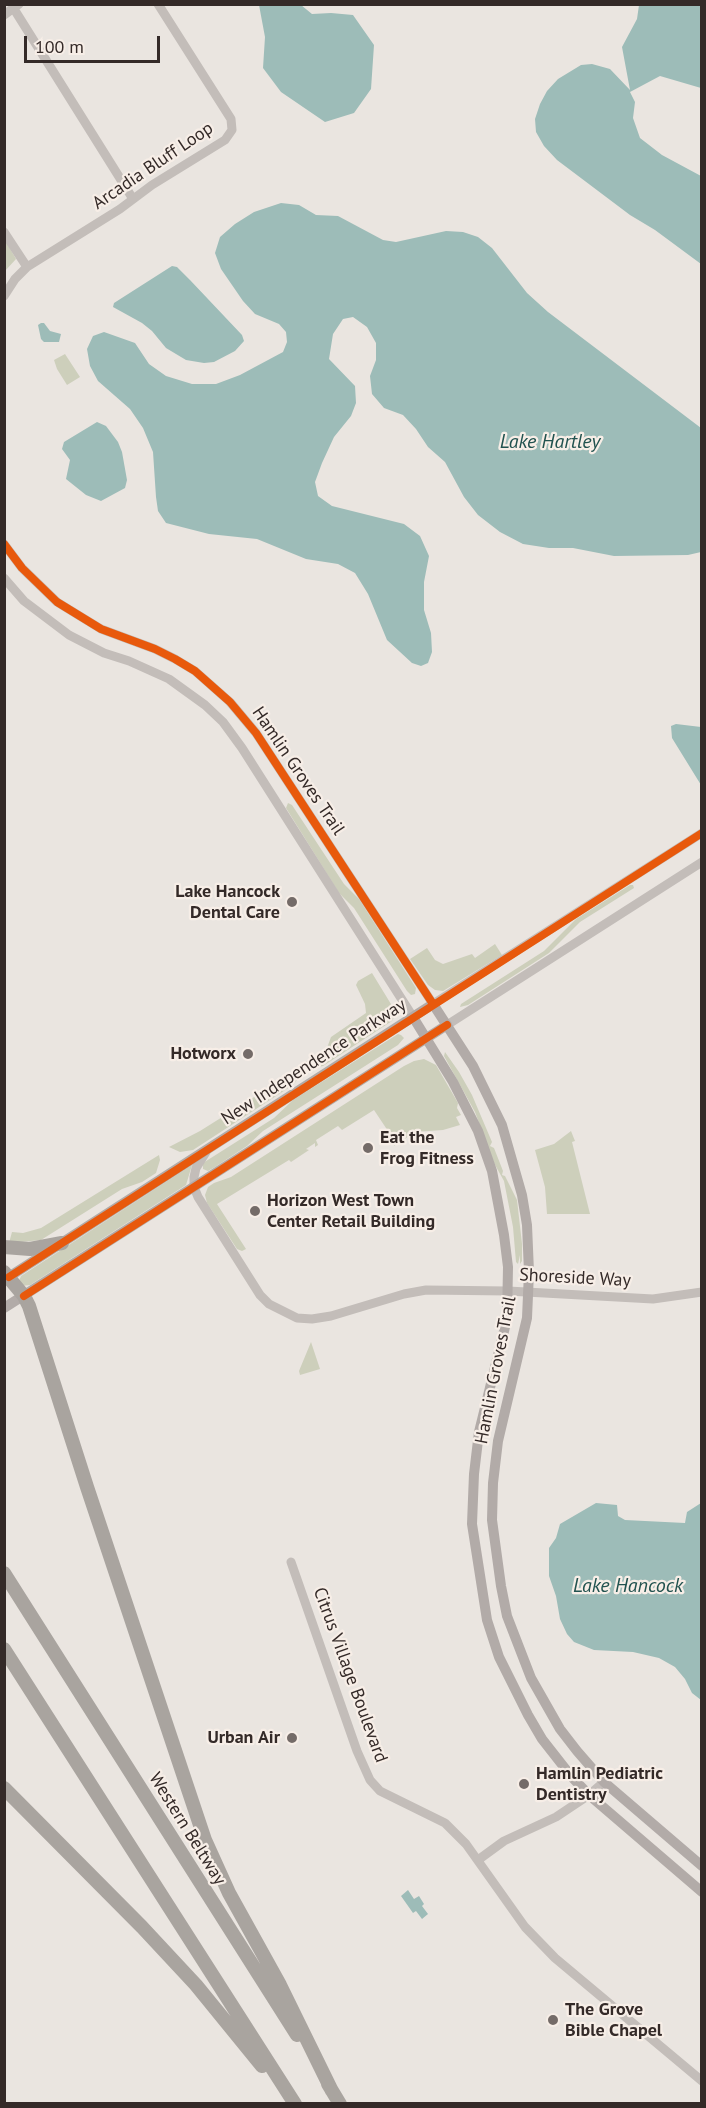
<!DOCTYPE html>
<style>
body{margin:0}
#map{position:relative;width:706px;height:2108px;overflow:hidden;background:#eae5e0;font-family:"PT Sans",sans-serif}
canvas{display:block}
.frame{position:absolute;inset:0;border:6px solid #342a28;pointer-events:none}
.scale{position:absolute;left:24px;top:36px;width:136px;height:27px;box-sizing:border-box;border:3px solid #342a28;border-top:0;padding-left:8px;font-size:18px;line-height:21px;white-space:nowrap;color:#342a28;-webkit-text-stroke:4px #f7eee7;paint-order:stroke}
</style>
<div id="map">
<canvas width="706" height="2108"></canvas>
<div class="frame"></div>
<div class="scale">100 m</div>
</div>
<script>
const g = document.querySelector('canvas').getContext('2d');
g.lineJoin = 'round';
function paint(path, color) { g.fillStyle = color; g.fill(path, 'evenodd'); }
const toPath = rows => new Path2D(rows.map(r => 'M' + r).join(''));
function stroke(path, color, width, dash) { g.strokeStyle = color; g.lineWidth = width; g.lineCap = dash ? 'butt' : 'round'; g.setLineDash(dash || []); g.stroke(path); }
function label(font, color, halo, rows, align = 'center') {
  g.font = font + ' "PT Sans",sans-serif'; g.lineWidth = 4.5; g.setLineDash([]); g.textBaseline = 'middle'; g.strokeStyle = halo; g.fillStyle = color; for (const [text, x, y, turn = 0] of rows) {
    g.save(); g.translate(x, y); g.rotate((+turn || 0) * Math.PI / 180); g.textAlign = isNaN(turn) ? turn : align; if (halo) g.strokeText(text, 0, 0); g.fillText(text, 0, 0); g.restore();
  }
}
const green = toPath([
 [5,240,16,259,5,271],
 [65,354,80,377,67,385,57,369,54,360],
 [288,803,292,805,344,884,359,899,416,988,415,994,411,995,407,991,354,908,339,893,286,808],
 [630,885,633,885,634,888,580,922,549,953,468,1005,460,1007,461,1004,544,951,576,919],
 [495,944,502,955,443,991,435,990,428,985,410,959,427,948,435,960,443,964,472,954,475,958],
 [372,973,394,1009,395,1015,392,1021,323,1066,314,1068,305,1065,304,1063,327,1048,331,1037,366,1013,365,1004,356,985,358,981],
 [398,1034,401,1035,404,1038,398,1045,263,1131,247,1146,215,1167,208,1171,203,1169,203,1163,274,1118,293,1100],
 [445,1052,459,1072,472,1095,492,1142,490,1146,494,1148,503,1171,502,1175,505,1176,517,1200,522,1244,522,1261,520,1264,520,1255,518,1264,516,1262,513,1227,504,1181,494,1163,475,1112,444,1056],
 [424,1059,436,1065,458,1103,457,1108,461,1115,456,1117,460,1125,443,1130,415,1132,394,1146,396,1143,374,1110,342,1130,338,1126,316,1140,318,1145,315,1147,315,1143,306,1149,309,1150,291,1162,289,1160,217,1204,246,1249,242,1251,237,1249,207,1203,205,1195,208,1187,214,1183,231,1177,404,1066,414,1061],
 [297,1070,298,1079,293,1085,193,1150,180,1152,169,1147,200,1131],
 [571,1131,575,1141,572,1142,590,1214,547,1214,545,1187,535,1150,554,1144],
 [159,1155,160,1160,156,1173,142,1182,122,1189,41,1240,9,1243,12,1232,23,1233,41,1228],
 [192,1165,186,1185,30,1285,21,1286,19,1281,21,1276],
 [311,1342,320,1369,300,1375,299,1371]
]);
const water = toPath([
 [259,5,301,5,312,14,331,13,353,15,374,45,371,89,354,113,325,122,281,92,263,68,265,37],
 [639,5,701,5,701,88,660,76,630,92,635,102,633,118,640,138,662,155,701,176,701,264,655,230,630,215,557,160,544,146,536,132,535,119,540,104,547,91,558,79,581,65,592,64,610,69,630,90,622,47,637,19],
 [281,203,299,205,316,215,338,216,383,240,396,242,446,231,463,232,478,237,492,248,527,293,548,312,701,428,701,552,688,555,614,556,573,548,549,548,523,544,500,532,478,515,464,497,445,462,428,447,416,429,403,415,384,408,372,394,370,376,376,360,376,343,367,327,353,317,343,319,333,334,329,359,355,386,356,403,351,416,334,437,322,463,315,482,318,496,332,506,404,524,420,536,429,556,424,582,424,610,431,633,432,652,428,663,421,666,412,663,387,640,368,594,355,573,338,564,306,559,257,539,209,534,166,523,158,511,156,497,153,452,143,428,130,409,98,381,90,366,87,349,93,336,104,332,135,343,149,364,166,376,192,384,216,384,240,375,283,352,287,342,286,332,279,324,255,314,243,301,221,269,215,253,220,237,235,224,254,212],
 [172,266,177,267,190,280,242,335,244,341,235,351,214,362,204,363,186,360,166,348,152,331,142,323,113,307,114,303],
 [44,323,50,331,61,334,59,342,44,342,41,339,38,325,41,323],
 [97,422,106,426,118,442,122,452,127,480,125,488,101,501,86,495,66,479,70,460,62,449,64,442],
 [676,724,701,727,701,785,672,738,671,726],
 [596,1503,617,1505,618,1516,625,1520,685,1523,687,1512,701,1503,701,1700,692,1693,685,1679,675,1667,659,1658,633,1652,594,1650,574,1642,567,1634,560,1619,556,1596,549,1576,549,1548,556,1538,560,1524],
 [408,1890,414,1899,419,1896,424,1904,422,1906,428,1914,422,1919,416,1911,413,1913,401,1896]
]);
const minor = toPath([
 [14,9,133,199],
 [4,15,19,4],
 [4,232,27,267],
 [4,296,15,279,27,267,120,209,152,185,225,140,232,130,231,119,158,4],
 [4,544,22,568,57,602,101,629,155,649,175,659,195,671,230,702,256,733,433,1004,702,833],
 [4,578,24,601,69,635,104,653,129,661,169,679,205,705,223,722,242,748,413,1017],
 [447,1025,702,862],
 [206,1152,196,1168,194,1177,194,1187,198,1197,260,1295,269,1304,297,1318,312,1319,331,1316,404,1294,426,1290,508,1291,653,1299,702,1292],
 [291,1562,357,1751,370,1780,380,1791,445,1823,466,1844,525,1927,555,1958,702,2081],
 [478,1860,504,1841,556,1817,589,1795,604,1782]
]);
const major = toPath([
 [413,1017,453,1082,478,1131,492,1171,504,1235,508,1267,507,1319,479,1432,474,1474,472,1524,487,1620,499,1657,528,1715,542,1739,571,1776,589,1795,702,1892],
 [4,1280,433,1004,473,1066,502,1125,522,1195,527,1225,529,1272,527,1318,498,1441,493,1483,492,1520,501,1586,507,1616,531,1678,560,1729,577,1751,604,1782,702,1866],
 [4,1308,447,1025]
]);
const highway = toPath([
 [4,1247,30,1249,62,1243],
 [4,1272,24,1296,29,1306,87,1487,205,1840,229,1893,280,1985,332,2091],
 [4,1573,297,2035],
 [4,1649,295,2104],
 [4,1788,142,1927,196,1985,262,2066],
 [328,2084,340,2104]
]);
const cycleway = toPath([
 [4,544,22,568,57,602,101,629,155,649,175,659,195,671,230,702,256,733,433,1004],
 [9,1277,702,833],
 [24,1296,447,1025]
]);
const markers = [
 [292,902,6,"#746b68"],
 [248,1054,6,"#746b68"],
 [368,1148,6,"#746b68"],
 [255,1211,6,"#746b68"],
 [292,1738,6,"#746b68"],
 [524,1784,6,"#746b68"],
 [553,2020,6,"#746b68"]
];
const streetNames = [
 ["Arcadia Bluff Loop",153,166,-34],
 ["Hamlin Groves Trail",298,771,56],
 ["New Independence Parkway",314,1062,-33],
 ["Shoreside Way",575,1278,3],
 ["Hamlin Groves Trail",496,1370,-79],
 ["Citrus Village Boulevard",350,1675,70],
 ["Western Beltway",187,1829,58]
];
const poiNames = [
 ["Lake Hancock",280,892,"right"],
 ["Dental Care",280,913,"right"],
 ["Hotworx",236,1054,"right"],
 ["Eat the",380,1138],
 ["Frog Fitness",380,1159],
 ["Horizon West Town",267,1201],
 ["Center Retail Building",267,1222],
 ["Urban Air",280,1738,"right"],
 ["Hamlin Pediatric",536,1774],
 ["Dentistry",536,1795],
 ["The Grove",565,2010],
 ["Bible Chapel",565,2031]
];
const waterNames = [
 ["Lake Hartley",550,442],
 ["Lake Hancock",628,1586]
];
paint(green, '#cdcfbb');
paint(water, '#9dbcb8');
stroke(minor, '#c3bdb9', 9);
stroke(major, '#b2aba8', 10);
stroke(highway, '#a9a49f', 14);
stroke(cycleway, '#e8590c', 8);
for (const [x, y, r, color] of markers) { const dot = new Path2D(); dot.arc(x, y, r, 0, 2 * Math.PI); g.fillStyle = color; g.fill(dot); stroke(dot, '#f7eee7', 2); }
label('18px', '#342a28', '#f7eee7', streetNames);
label('bold 18px', '#342a28', '#f7eee7', poiNames, 'left');
label('italic 20px', '#21524f', '#f7eee7', waterNames);
</script>
